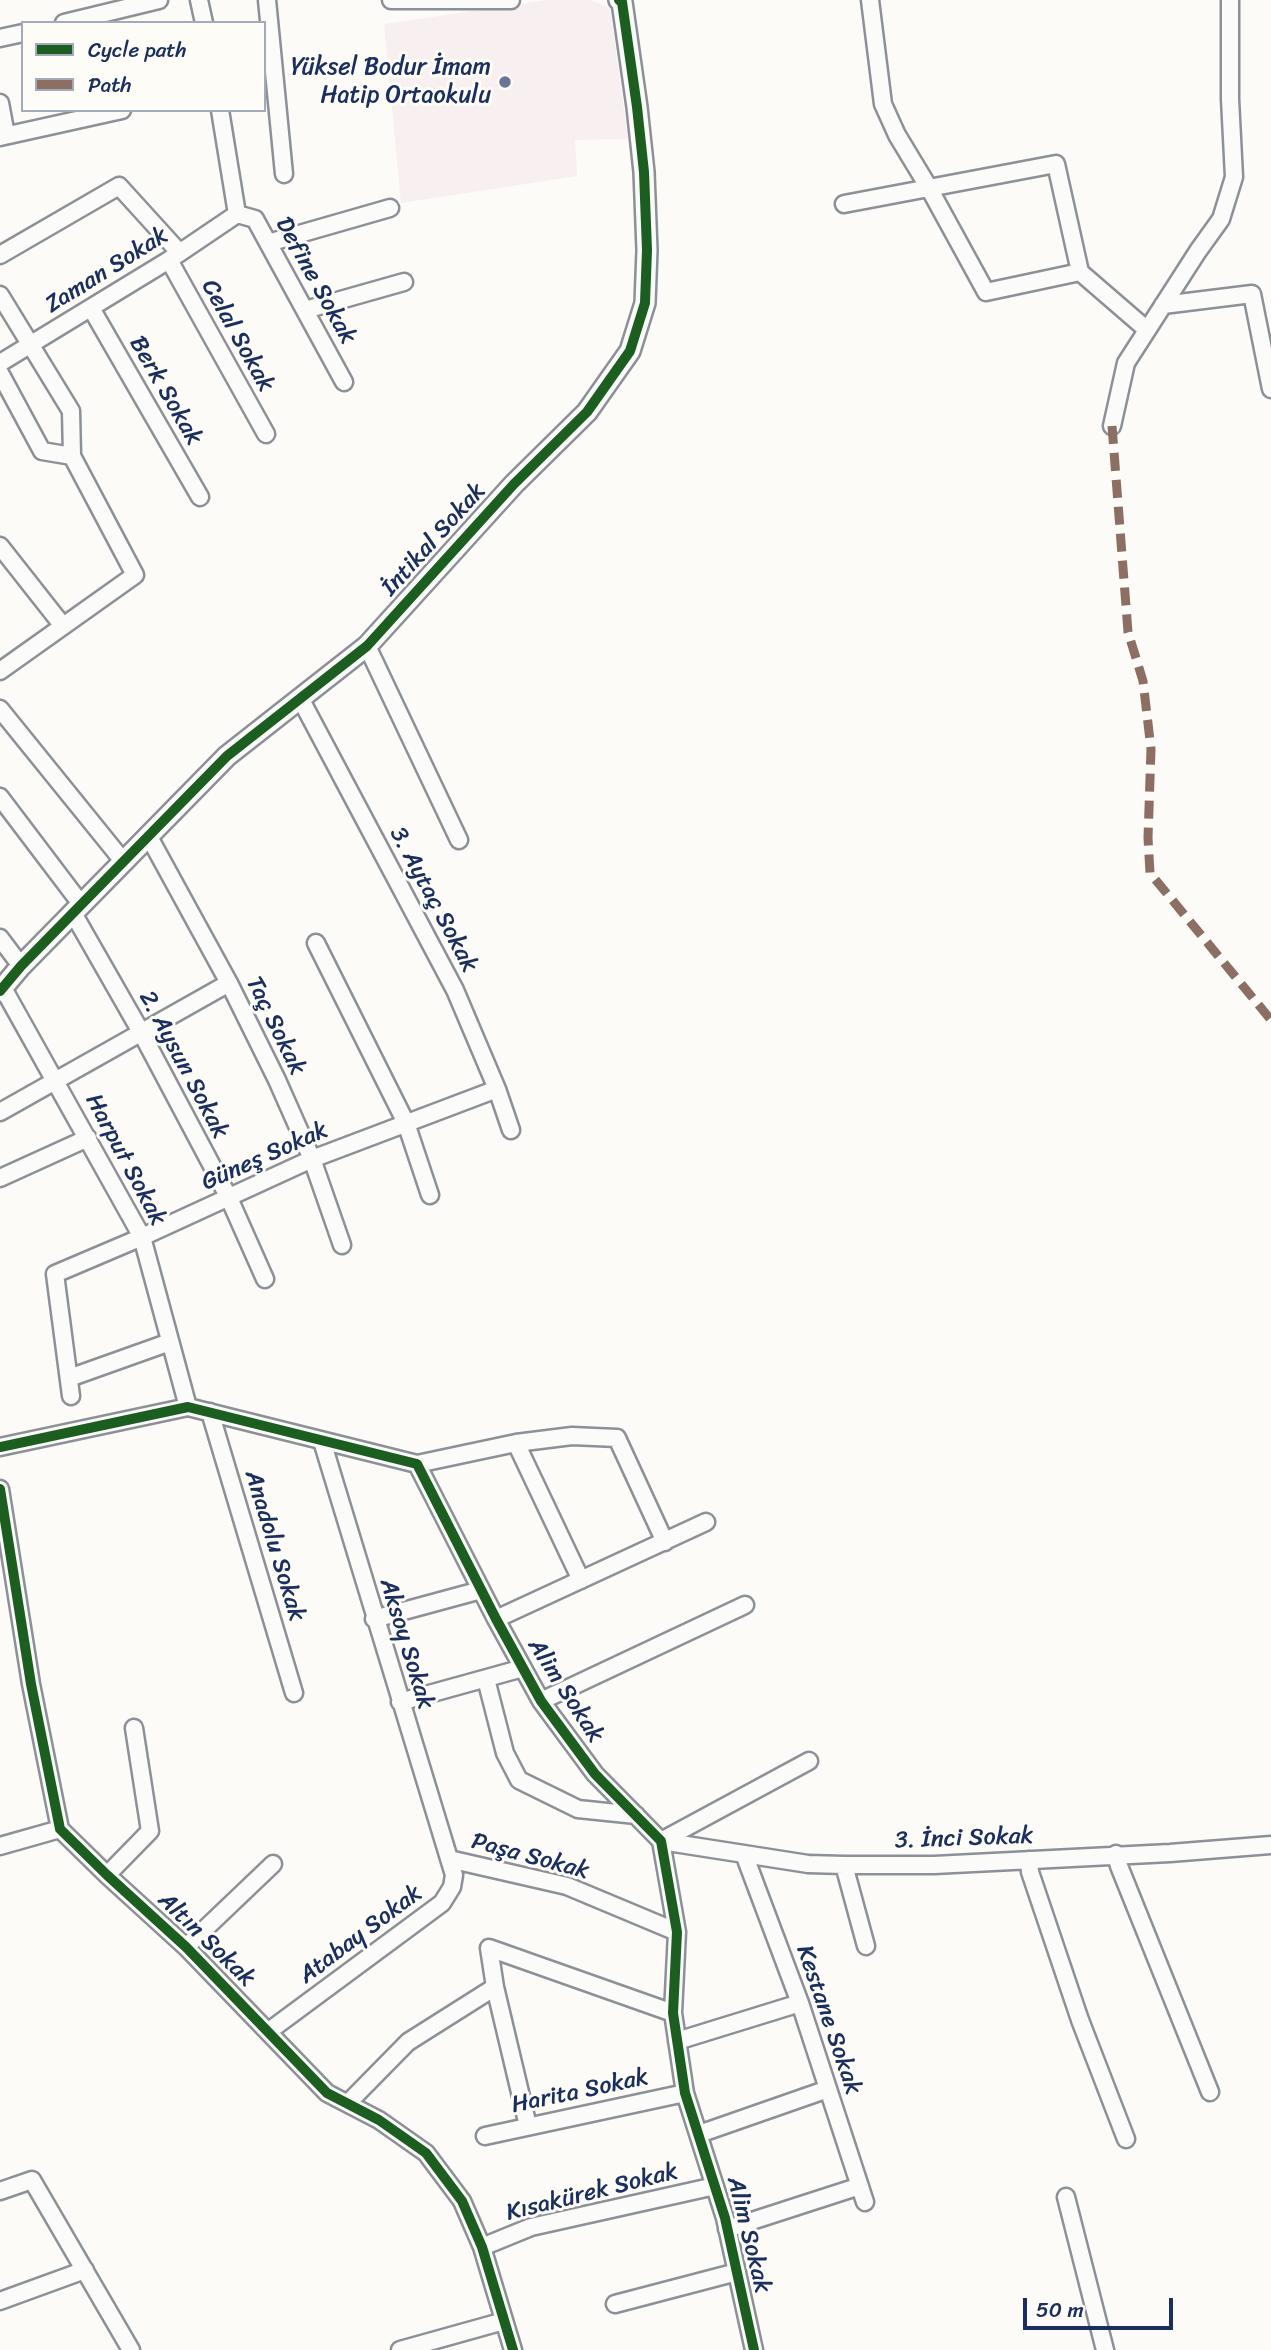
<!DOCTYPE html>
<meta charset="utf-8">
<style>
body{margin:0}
#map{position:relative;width:1271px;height:2350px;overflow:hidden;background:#fcfbf8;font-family:Sriracha,sans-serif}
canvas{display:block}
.legend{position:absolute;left:21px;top:21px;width:245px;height:91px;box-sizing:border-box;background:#fdfcf7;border:2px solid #a3aaba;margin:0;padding:9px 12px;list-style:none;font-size:21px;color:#1b2f5e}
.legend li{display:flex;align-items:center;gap:14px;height:35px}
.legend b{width:35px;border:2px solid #a3aaba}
.scale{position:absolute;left:1023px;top:2298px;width:150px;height:32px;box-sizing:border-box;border:4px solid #1b2f5e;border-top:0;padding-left:9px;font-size:21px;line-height:24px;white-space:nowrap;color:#1b2f5e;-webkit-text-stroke:5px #fdfcf7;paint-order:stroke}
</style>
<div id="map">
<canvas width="1271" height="2350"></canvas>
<ul class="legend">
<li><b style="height:9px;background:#1b5e20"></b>Cycle path</li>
<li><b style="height:9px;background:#8d6e63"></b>Path</li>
</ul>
<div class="scale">50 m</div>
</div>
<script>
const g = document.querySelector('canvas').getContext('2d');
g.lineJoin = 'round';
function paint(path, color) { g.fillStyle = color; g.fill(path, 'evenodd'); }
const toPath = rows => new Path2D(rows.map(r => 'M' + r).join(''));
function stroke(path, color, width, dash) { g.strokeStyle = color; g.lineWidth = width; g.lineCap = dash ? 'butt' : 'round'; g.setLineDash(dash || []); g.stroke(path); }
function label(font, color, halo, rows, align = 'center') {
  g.font = font + ' Sriracha,sans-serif'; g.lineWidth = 6; g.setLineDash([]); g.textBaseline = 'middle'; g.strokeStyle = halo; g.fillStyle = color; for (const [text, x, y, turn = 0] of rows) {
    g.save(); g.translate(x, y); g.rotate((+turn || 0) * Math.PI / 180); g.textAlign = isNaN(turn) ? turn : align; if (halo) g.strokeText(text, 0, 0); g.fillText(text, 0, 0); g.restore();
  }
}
const built = toPath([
 [547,0,591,0,610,8,628,139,575,140,577,176,401,203,384,24]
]);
const minor = toPath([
 [199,0,204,23],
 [267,0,284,174],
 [391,0,511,0],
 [870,0,883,104,897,135,929,188,986,292,1080,272],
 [64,23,159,0],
 [0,38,23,33],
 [0,103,6,135],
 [220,110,237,214],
 [0,137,122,110],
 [844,204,1056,164,1080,272,1146,329],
 [237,214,255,219,344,382],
 [268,243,390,208],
 [0,255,119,186,179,252],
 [169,260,266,434],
 [0,295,71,411,72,456,135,575,0,671],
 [1163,305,1252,294,1271,389],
 [91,308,200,497],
 [305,310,404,282],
 [0,363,169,260,237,214],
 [0,373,42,451,72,456],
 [1112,426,1126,363,1198,251,1221,219,1234,177,1230,99,1230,0],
 [0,546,63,626],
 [367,646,459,840],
 [300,698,455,990,497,1089,511,1130],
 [0,709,123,861],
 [0,797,81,904],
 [148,835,229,983,277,1080,312,1159,342,1245],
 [73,913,141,1032,229,1198,265,1279],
 [0,938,21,966],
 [316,943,406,1123,430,1195],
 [3,988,142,1237,188,1407],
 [0,1112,229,983],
 [0,1178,88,1138],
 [69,1378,170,1342],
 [71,1396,55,1274,142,1237,312,1159,497,1089],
 [210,1412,294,1693],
 [516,1443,581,1580],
 [0,1447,188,1407,417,1464,496,1619,541,1701,595,1774,661,1841,677,1932,673,2013,685,2093,725,2218,754,2350],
 [417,1464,516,1443,572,1436,617,1438,665,1542],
 [0,1489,31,1684,60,1829,107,1875,186,1947,327,2093,379,2120,426,2153,462,2201,482,2247,513,2350],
 [374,1619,481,1590],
 [496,1619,706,1522],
 [486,1679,505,1753,519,1780,578,1809,636,1815],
 [541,1701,745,1605],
 [400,1702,523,1668],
 [661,1841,808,1864,844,1865,934,1865,1170,1853,1271,1845],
 [661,1841,809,1761],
 [0,1846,60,1829],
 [744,1854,800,2003,865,2202],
 [1116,1854,1119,1866,1210,2092],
 [449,1859,567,1886,677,1932],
 [1029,1860,1030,1872,1080,2020,1126,2139],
 [844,1865,866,1946],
 [107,1875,150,1831,134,1728],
 [186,1947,273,1864],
 [495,1987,489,1948,673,2013],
 [269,2031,442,1903,452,1887,454,1875,322,1441],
 [677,2041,800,2003],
 [348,2103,408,2042,495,1987,528,2126],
 [699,2134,828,2089],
 [485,2136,685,2093],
 [0,2191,32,2180,131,2350],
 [1066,2197,1105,2350],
 [727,2229,860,2186],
 [482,2247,531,2227,715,2186],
 [0,2301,85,2270],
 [615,2304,737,2272],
 [400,2350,504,2321]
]);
const tertiary = toPath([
 [0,991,21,966,227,756,367,646,514,484,587,412,630,351,645,303,647,250,644,172,637,107,622,2,619,0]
]);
const quiet = toPath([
 [1112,426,1128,632,1143,681,1151,749,1148,838,1150,873,1271,1020]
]);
const cycleway = toPath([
 [0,991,21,966,227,756,367,646,514,484,587,412,630,351,645,303,647,250,644,172,637,107,622,2,619,0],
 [0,1447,188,1407,417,1464,496,1619,541,1701,595,1774,661,1841,677,1932,673,2013,685,2093,725,2218,754,2350],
 [0,1489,31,1684,60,1829,107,1875,186,1947,327,2093,379,2120,426,2153,462,2201,482,2247,513,2350]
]);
const markers = [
 [505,82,7,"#6a7694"]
];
const poiNames = [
 ["Yüksel Bodur İmam",491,68],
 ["Hatip Ortaokulu",491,96]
];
const streetNames = [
 ["Zaman Sokak",107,271,-32],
 ["Define Sokak",315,281,61],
 ["Celal Sokak",237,336,61],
 ["Berk Sokak",165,391,60],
 ["İntikal Sokak",434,540,-48],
 ["3. Aytaç Sokak",433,900,62],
 ["Taç Sokak",275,1026,64],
 ["2. Aysun Sokak",183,1065,62],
 ["Güneş Sokak",265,1157,-24],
 ["Harput Sokak",125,1160,62],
 ["Anadolu Sokak",274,1546,73],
 ["Aksoy Sokak",406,1644,73],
 ["Alim Sokak",565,1691,57],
 ["3. İnci Sokak",964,1839,-2],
 ["Paşa Sokak",530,1857,15],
 ["Atabay Sokak",361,1935,-37],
 ["Altın Sokak",206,1940,44],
 ["Kestane Sokak",828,2020,71],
 ["Harita Sokak",580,2092,-12],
 ["Kısakürek Sokak",592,2193,-14],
 ["Alim Sokak",748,2235,76]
];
paint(built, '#f8eff1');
stroke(minor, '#8c9097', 21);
stroke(tertiary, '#8c9097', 24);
stroke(minor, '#fbfbf9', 16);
stroke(tertiary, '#fbfbf9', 19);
stroke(quiet, '#8d6e63', 9, [18, 9]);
stroke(cycleway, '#1b5e20', 10);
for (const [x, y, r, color] of markers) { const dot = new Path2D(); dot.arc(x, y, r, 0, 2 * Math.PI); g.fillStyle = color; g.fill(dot); stroke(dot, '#fdfcf7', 2.5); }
label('24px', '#1b2f5e', '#fdfcf7', poiNames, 'right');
label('24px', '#1b2f5e', '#fdfcf7', streetNames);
</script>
